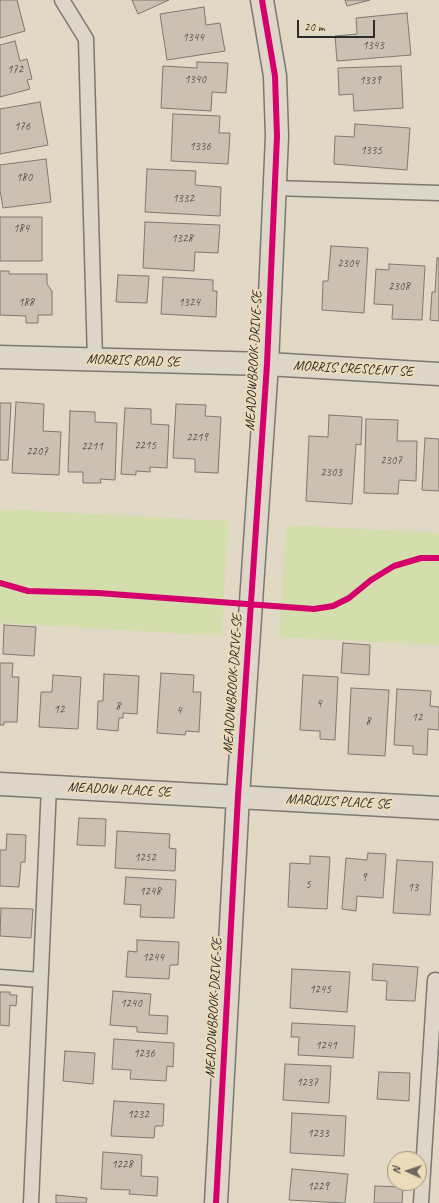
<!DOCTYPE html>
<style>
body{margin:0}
#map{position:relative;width:439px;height:1203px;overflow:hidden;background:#e1d8c5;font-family:Caveat,sans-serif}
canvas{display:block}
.north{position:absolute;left:387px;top:1151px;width:40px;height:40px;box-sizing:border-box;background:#eddcb9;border:1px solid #9f9580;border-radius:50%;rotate:273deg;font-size:11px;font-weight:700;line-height:16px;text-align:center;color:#2b2b2b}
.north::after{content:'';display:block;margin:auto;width:14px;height:18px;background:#6b6861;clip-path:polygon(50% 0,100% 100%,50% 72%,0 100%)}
.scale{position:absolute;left:297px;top:20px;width:78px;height:18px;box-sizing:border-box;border:2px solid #2b2b2b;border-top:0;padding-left:5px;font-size:12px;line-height:14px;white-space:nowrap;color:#2b2b2b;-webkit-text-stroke:3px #eddcb9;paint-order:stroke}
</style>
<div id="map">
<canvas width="439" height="1203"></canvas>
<div class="north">N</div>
<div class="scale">20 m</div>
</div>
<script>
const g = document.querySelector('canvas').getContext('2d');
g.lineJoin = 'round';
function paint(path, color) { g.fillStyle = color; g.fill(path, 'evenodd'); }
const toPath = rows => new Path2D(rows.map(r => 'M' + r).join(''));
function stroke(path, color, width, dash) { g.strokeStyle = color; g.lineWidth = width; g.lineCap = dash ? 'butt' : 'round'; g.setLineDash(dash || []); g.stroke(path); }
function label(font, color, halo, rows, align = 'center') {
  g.font = font + ' Caveat,sans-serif'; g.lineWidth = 4; g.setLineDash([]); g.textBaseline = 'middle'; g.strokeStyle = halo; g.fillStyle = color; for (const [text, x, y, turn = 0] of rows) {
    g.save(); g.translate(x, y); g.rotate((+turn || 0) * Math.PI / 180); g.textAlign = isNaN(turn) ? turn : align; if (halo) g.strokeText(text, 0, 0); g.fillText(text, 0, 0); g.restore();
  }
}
const green = toPath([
 [0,509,228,521,222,636,0,623],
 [286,525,439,533,439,645,279,637]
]);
const building = toPath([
 [0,0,17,0,25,31,0,38,0,0],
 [132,0,169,0,138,14,132,0],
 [345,0,370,0,347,6,345,0],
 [204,7,206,25,220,23,225,51,167,60,160,14,204,7],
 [407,13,411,55,337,61,335,36,357,34,356,18,407,13],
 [15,41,20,61,27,59,32,79,27,80,30,89,0,97,0,45,15,41],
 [197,62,228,63,226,93,212,92,211,111,161,108,163,66,197,68,197,62],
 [401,66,403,108,354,111,353,94,339,95,338,68,401,66],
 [40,102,48,145,0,154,0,109,40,102],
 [173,114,220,116,219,133,230,133,228,164,171,161,173,114],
 [355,124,410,128,407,170,334,164,335,136,354,137,355,124],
 [46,159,51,202,3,208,0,190,0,165,46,159],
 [147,169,196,171,195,185,221,187,220,216,145,212,147,169],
 [0,217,42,217,42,261,0,261,0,217],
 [145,222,220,225,218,253,195,252,194,271,143,268,145,222],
 [331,246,368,248,364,313,322,310,323,281,328,281,331,246],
 [437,258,439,258,439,321,430,320,432,292,435,292,437,258],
 [389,264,425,266,422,320,392,319,393,305,374,304,376,269,389,270,389,264],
 [0,271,9,271,9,274,47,274,47,284,52,291,52,315,38,315,38,323,26,323,26,316,0,315,0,271],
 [118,275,149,276,147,303,116,302,118,275],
 [163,277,213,280,213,291,217,291,216,317,161,314,163,277],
 [16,402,44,404,43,431,61,432,59,475,12,473,16,402],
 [0,403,11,403,8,460,0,460,0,403],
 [176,404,206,405,205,416,221,417,218,473,195,472,195,459,173,458,176,404],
 [125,408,151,409,151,424,169,425,167,468,150,467,150,472,136,471,136,475,121,474,125,408],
 [70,411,95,412,95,422,117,423,115,480,100,479,101,483,83,483,83,472,68,472,70,411],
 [329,415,362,417,361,445,356,444,352,504,306,501,309,436,328,437,329,415],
 [366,419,398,420,397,441,417,441,416,481,399,480,398,494,364,493,366,419],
 [425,438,439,439,439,491,422,490,425,438],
 [4,625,36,627,34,656,3,654,4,625],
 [343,643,370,645,369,675,341,673,343,643],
 [0,663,13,663,12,677,19,677,17,722,4,722,4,725,0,725,0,663],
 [161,673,194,675,193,692,201,692,199,732,186,731,185,735,157,733,161,673],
 [104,674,139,676,137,714,123,713,123,718,119,718,118,731,97,729,98,701,103,701,104,674],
 [53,675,81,677,78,729,39,727,41,692,52,692,53,675],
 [303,675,338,677,335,740,320,739,320,731,300,730,303,675],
 [351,688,389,690,385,756,348,754,351,688],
 [397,689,431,691,430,706,439,707,439,730,428,729,427,755,413,754,413,746,394,745,397,689],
 [79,818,106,819,105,846,77,845,79,818],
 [117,831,170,834,169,848,176,849,175,871,115,868,117,831],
 [7,834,26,835,25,862,21,862,19,887,0,886,0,850,6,850,7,834],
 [368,853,386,854,383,898,357,896,356,911,342,909,346,858,367,860,368,853],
 [310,856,330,857,327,909,288,907,290,863,310,864,310,856],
 [397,860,433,862,430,915,393,913,397,860],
 [126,877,176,880,174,918,140,917,141,905,124,904,126,877],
 [1,908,33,909,31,938,0,936,1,908],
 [137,940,179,942,178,965,170,965,169,979,126,977,128,951,137,952,137,940],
 [373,964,418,967,415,1001,386,1000,387,981,372,980,373,964],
 [292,969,350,972,347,1012,290,1008,292,969],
 [113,991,151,994,149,1015,168,1016,167,1034,137,1032,137,1027,110,1025,113,991],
 [0,992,10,992,10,995,17,995,16,1006,10,1005,9,1026,0,1025,0,992],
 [292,1023,355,1026,353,1058,298,1055,299,1037,291,1037,292,1023],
 [114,1039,174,1043,173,1067,167,1066,166,1081,130,1079,131,1070,112,1069,114,1039],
 [65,1051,95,1053,93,1084,63,1081,65,1051],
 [285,1064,331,1066,329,1103,283,1100,285,1064],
 [379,1072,410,1073,409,1101,377,1099,379,1072],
 [114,1101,164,1104,163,1126,155,1126,154,1138,111,1136,114,1101],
 [292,1113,346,1116,344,1156,290,1153,292,1113],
 [103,1152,142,1155,141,1176,158,1177,157,1196,129,1194,130,1190,101,1189,103,1152],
 [292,1169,348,1174,345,1203,289,1200,292,1169],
 [375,1186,403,1187,402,1203,374,1203,375,1186],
 [56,1195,87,1198,86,1203,56,1203,56,1195]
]);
const service = toPath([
 [62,0,86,39,95,360],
 [274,188,439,193],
 [0,977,40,980],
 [31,1203,49,786],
 [421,1203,435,980,439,981]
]);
const minor = toPath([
 [0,357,267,364,439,374],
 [0,784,439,808],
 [216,1203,238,796,267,364,277,136,275,76,262,0]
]);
const cycleway = toPath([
 [0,583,28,591,98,593,314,609,333,606,349,598,371,580,394,566,421,558,439,558],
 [216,1203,238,796,267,364,277,136,275,76,262,0]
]);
const numberNames = [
 ["1344",193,38],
 ["1343",373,46],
 ["172",15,70],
 ["1340",195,80],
 ["1339",370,81],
 ["176",22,127],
 ["1336",200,147],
 ["1335",371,151],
 ["180",24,178],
 ["1332",183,199],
 ["184",21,229],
 ["1328",182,239],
 ["2304",348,264],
 ["2308",399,287],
 ["188",26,303],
 ["1324",189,303],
 ["2219",197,438],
 ["2215",145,446],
 ["2211",92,447],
 ["2207",37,452],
 ["2307",391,461],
 ["2303",331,473],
 ["4",319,704],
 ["8",118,707],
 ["12",59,710],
 ["4",179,711],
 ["12",417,718],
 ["8",368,722],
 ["1252",145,858],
 ["9",364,878],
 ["5",308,885],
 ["13",413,888],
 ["1248",150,892],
 ["1244",153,958],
 ["1245",320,990],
 ["1240",131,1004],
 ["1241",326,1046],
 ["1236",144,1054],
 ["1237",307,1083],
 ["1232",138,1115],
 ["1233",318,1134],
 ["1228",122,1165],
 ["1229",318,1187]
];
const streetNames = [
 ["MORRIS ROAD SE",133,361,2],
 ["MEADOWBROOK DRIVE SE",254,361,-87],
 ["MORRIS CRESCENT SE",353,369,3],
 ["MEADOWBROOK DRIVE SE",233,684,-86],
 ["MEADOW PLACE SE",119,790,3],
 ["MARQUIS PLACE SE",338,802,3],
 ["MEADOWBROOK DRIVE SE",214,1008,-87]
];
paint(green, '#d3deac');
paint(building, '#ccc0b3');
stroke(building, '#7d7970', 1);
stroke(service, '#7d7970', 17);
stroke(minor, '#7d7970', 25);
stroke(service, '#ddd6c9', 14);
stroke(minor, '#ddd6c9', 22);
stroke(cycleway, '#d6006c', 6);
label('12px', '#585451', null, numberNames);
label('14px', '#2b2b2b', '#eddcb9', streetNames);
</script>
